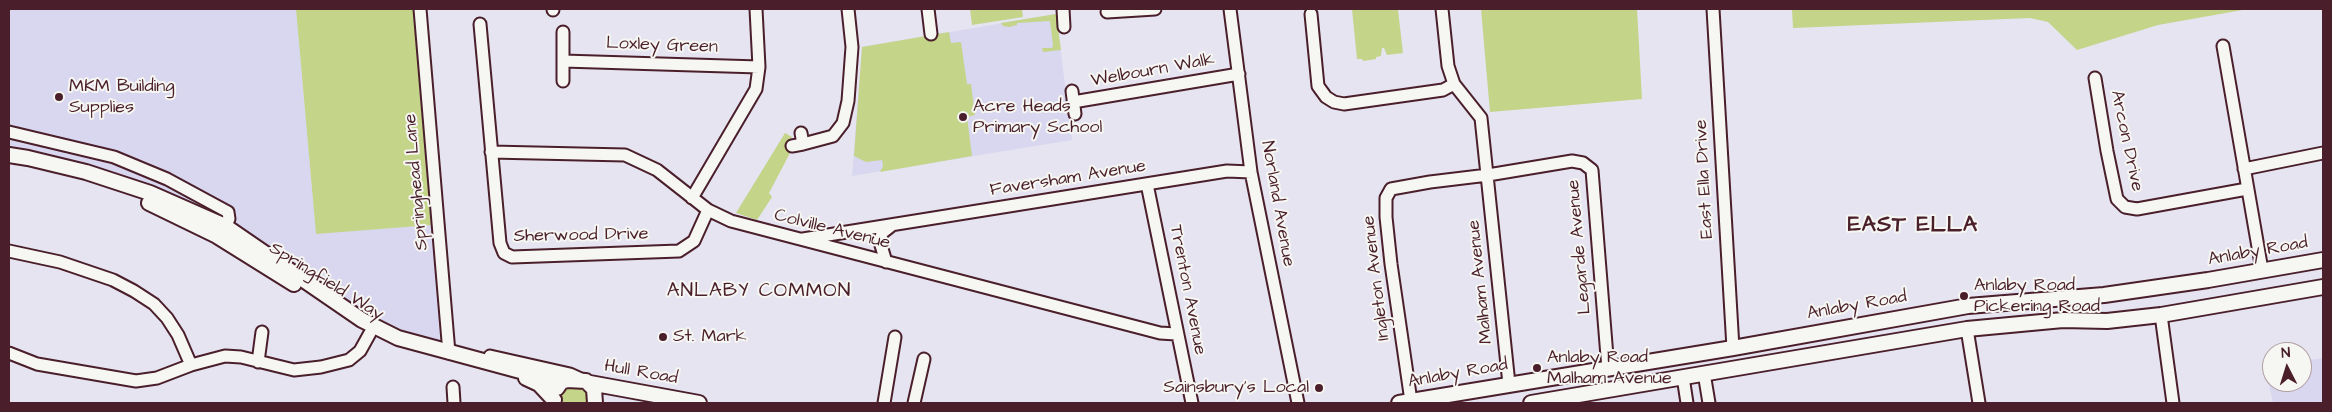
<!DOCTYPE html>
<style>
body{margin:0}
#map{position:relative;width:2332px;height:412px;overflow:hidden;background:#e5e4f0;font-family:"Architects Daughter",sans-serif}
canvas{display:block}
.frame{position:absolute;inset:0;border:10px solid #4a1f2b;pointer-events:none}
.north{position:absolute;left:2262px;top:342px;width:50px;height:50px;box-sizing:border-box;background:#f6f6f2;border:1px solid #b1a0a2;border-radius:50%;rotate:355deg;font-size:14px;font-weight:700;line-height:20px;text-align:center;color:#4a1f2b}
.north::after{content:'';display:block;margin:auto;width:18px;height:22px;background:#4a1f2b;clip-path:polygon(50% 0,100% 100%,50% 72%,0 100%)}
</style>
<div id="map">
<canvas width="2332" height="412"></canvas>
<div class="frame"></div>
<div class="north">N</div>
</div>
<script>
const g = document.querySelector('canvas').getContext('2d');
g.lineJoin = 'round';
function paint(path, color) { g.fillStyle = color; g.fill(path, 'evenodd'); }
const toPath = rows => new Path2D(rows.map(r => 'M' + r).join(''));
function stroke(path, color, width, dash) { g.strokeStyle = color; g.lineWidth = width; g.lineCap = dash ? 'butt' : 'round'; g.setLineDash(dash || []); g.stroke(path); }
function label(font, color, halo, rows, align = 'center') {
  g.font = font + ' "Architects Daughter",sans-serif'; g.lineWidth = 4; g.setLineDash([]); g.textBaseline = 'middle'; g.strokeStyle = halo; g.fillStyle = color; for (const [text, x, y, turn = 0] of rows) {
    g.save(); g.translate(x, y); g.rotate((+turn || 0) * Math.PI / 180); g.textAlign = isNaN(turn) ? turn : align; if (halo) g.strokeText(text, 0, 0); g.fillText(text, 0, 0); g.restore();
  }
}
const built = toPath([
 [9,9,296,9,316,233,431,225,441,354,367,330,237,240,122,188,9,150],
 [1056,14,1072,140,852,176,862,47],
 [2323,358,2323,403,2273,403,2265,367,2272,366,2272,382,2302,382,2302,361]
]);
const green = toPath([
 [296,9,413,9,431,225,316,234],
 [970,9,1022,9,1023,17,972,25],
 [1352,9,1410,9,1398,10,1403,53,1387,55,1384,48,1382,48,1381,56,1376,57,1376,59,1363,61,1362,59,1357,59],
 [1481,9,1637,9,1642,99,1490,112],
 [1792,9,2248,9,2158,25,2077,50,2048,22,2030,18,1793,28],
 [1056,14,1061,50,1043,52,1042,48,1052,48,1053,46,1050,21,1017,23,1017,25,1009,27,1003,26,1001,23],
 [949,32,951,43,961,42,967,84,971,84,975,115,967,117,972,156,880,172,883,166,882,160,866,162,854,156,862,47],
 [785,133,792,137,789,142,790,153,769,193,772,197,757,220,736,213],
 [579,385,589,389,591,403,559,403,557,396,559,392,564,387]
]);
const minor = toPath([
 [420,9,449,353],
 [553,9,553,10],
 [928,9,931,34],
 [1063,9,1064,27],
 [1230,9,1251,172,1298,403],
 [1442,9,1448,66,1454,84,1481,118,1509,384],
 [1713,9,1733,348],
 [1107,12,1155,9],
 [1311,14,1318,86,1326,97,1334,102,1344,104,1443,90,1454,84],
 [480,24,500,243,504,253,512,257,679,251,694,241,708,210],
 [2223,46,2262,270],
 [563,61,759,67],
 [2095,78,2107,151,2117,199,2125,207,2137,209,2247,189],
 [563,81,563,32],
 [1072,91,1075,114],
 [1073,102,1239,74],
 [9,132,114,157,167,179,228,212,229,219,220,232],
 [803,144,833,136,843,123,848,101,852,47,848,9],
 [792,146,803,144,801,133],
 [491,152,625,155,657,170,708,210,731,221,1160,333,1176,334],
 [2244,169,2323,153],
 [1147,184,1192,403],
 [692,198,756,89,759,67,756,9],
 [803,239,1227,171,1251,172],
 [9,251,60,262,113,280,134,291,154,304,167,318,178,335,191,365],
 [886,262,880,242,882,233,891,226],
 [2161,315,2173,403],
 [1967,329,1979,403],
 [9,353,37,364,136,381,157,378,191,365,225,356,241,357,294,370,321,367,349,360,360,351,370,333],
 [490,356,570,374,581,379],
 [258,362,262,332],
 [1704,373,1709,403],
 [1683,377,1687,403],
 [453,387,454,403],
 [1411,401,1391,264,1386,217,1386,198,1391,189,1430,182,1488,175,1572,161,1583,163,1592,170,1608,369],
 [884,403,895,337],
 [914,403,924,359]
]);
const major = toPath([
 [9,155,28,158,86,172,150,193,225,226,362,320,398,338,561,382],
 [149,203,217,236,294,284],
 [526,378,539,384,554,400],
 [590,383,699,403],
 [557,388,561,382,567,380,586,381,594,389,595,403],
 [1399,403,1733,348,1968,306,2104,295,2208,280,2323,260],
 [1531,403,1967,329,2063,320,2107,321,2161,315,2323,287]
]);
const markers = [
 [59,97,5,"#4a1f2b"],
 [963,117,5,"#4a1f2b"],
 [1964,296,5,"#4a1f2b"],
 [663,337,5,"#4a1f2b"],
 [1537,368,5,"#4a1f2b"],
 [1319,388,5,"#4a1f2b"]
];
const streetNames = [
 ["Loxley Green",662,46,2],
 ["Welbourn Walk",1153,71,-10],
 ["Arcon Drive",2126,141,78],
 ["Faversham Avenue",1068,179,-9],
 ["East Ella Drive",1705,179,-93],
 ["Springhead Lane",417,182,-95],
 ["Norland Avenue",1277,204,80],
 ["Colville Avenue",832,230,14],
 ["Sherwood Drive",581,236,-1],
 ["Legarde Avenue",1580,247,-95],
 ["Anlaby Road",2258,252,-10],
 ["Ingleton Avenue",1377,278,-97],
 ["Springfield Way",326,282,32],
 ["Malham Avenue",1481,282,-96],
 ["Trenton Avenue",1187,290,79],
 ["Anlaby Road",1857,306,-10],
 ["Hull Road",641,373,10],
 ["Anlaby Road",1458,374,-10]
];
const poiNames = [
 ["MKM Building",69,87],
 ["Supplies",69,108],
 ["Acre Heads",973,107],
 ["Primary School",973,128],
 ["Anlaby Road",1974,286],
 ["Pickering Road",1974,307],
 ["St. Mark",673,337],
 ["Anlaby Road",1547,358],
 ["Malham Avenue",1547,379],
 ["Sainsbury's Local",1309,388,"right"]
];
const quarterNames = [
 ["ANLABY COMMON",759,292]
];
const districtNames = [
 ["EAST ELLA",1913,226]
];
paint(built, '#d9d7ef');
paint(green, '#c4d489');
stroke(minor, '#4a1f2b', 15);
stroke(major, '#4a1f2b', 18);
stroke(minor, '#f6f6f2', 11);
stroke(major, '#f6f6f2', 14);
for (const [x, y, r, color] of markers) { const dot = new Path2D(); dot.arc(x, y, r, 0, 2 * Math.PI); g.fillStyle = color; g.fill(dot); stroke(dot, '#f6f6f2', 2); }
label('18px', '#4a1f2b', '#f6f6f2', streetNames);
label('18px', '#4a1f2b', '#f6f6f2', poiNames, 'left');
g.letterSpacing = '1px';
label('20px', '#4a1f2b', '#f6f6f2', quarterNames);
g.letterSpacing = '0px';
g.letterSpacing = '1px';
label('bold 22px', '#4a1f2b', '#f6f6f2', districtNames);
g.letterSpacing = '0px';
</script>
